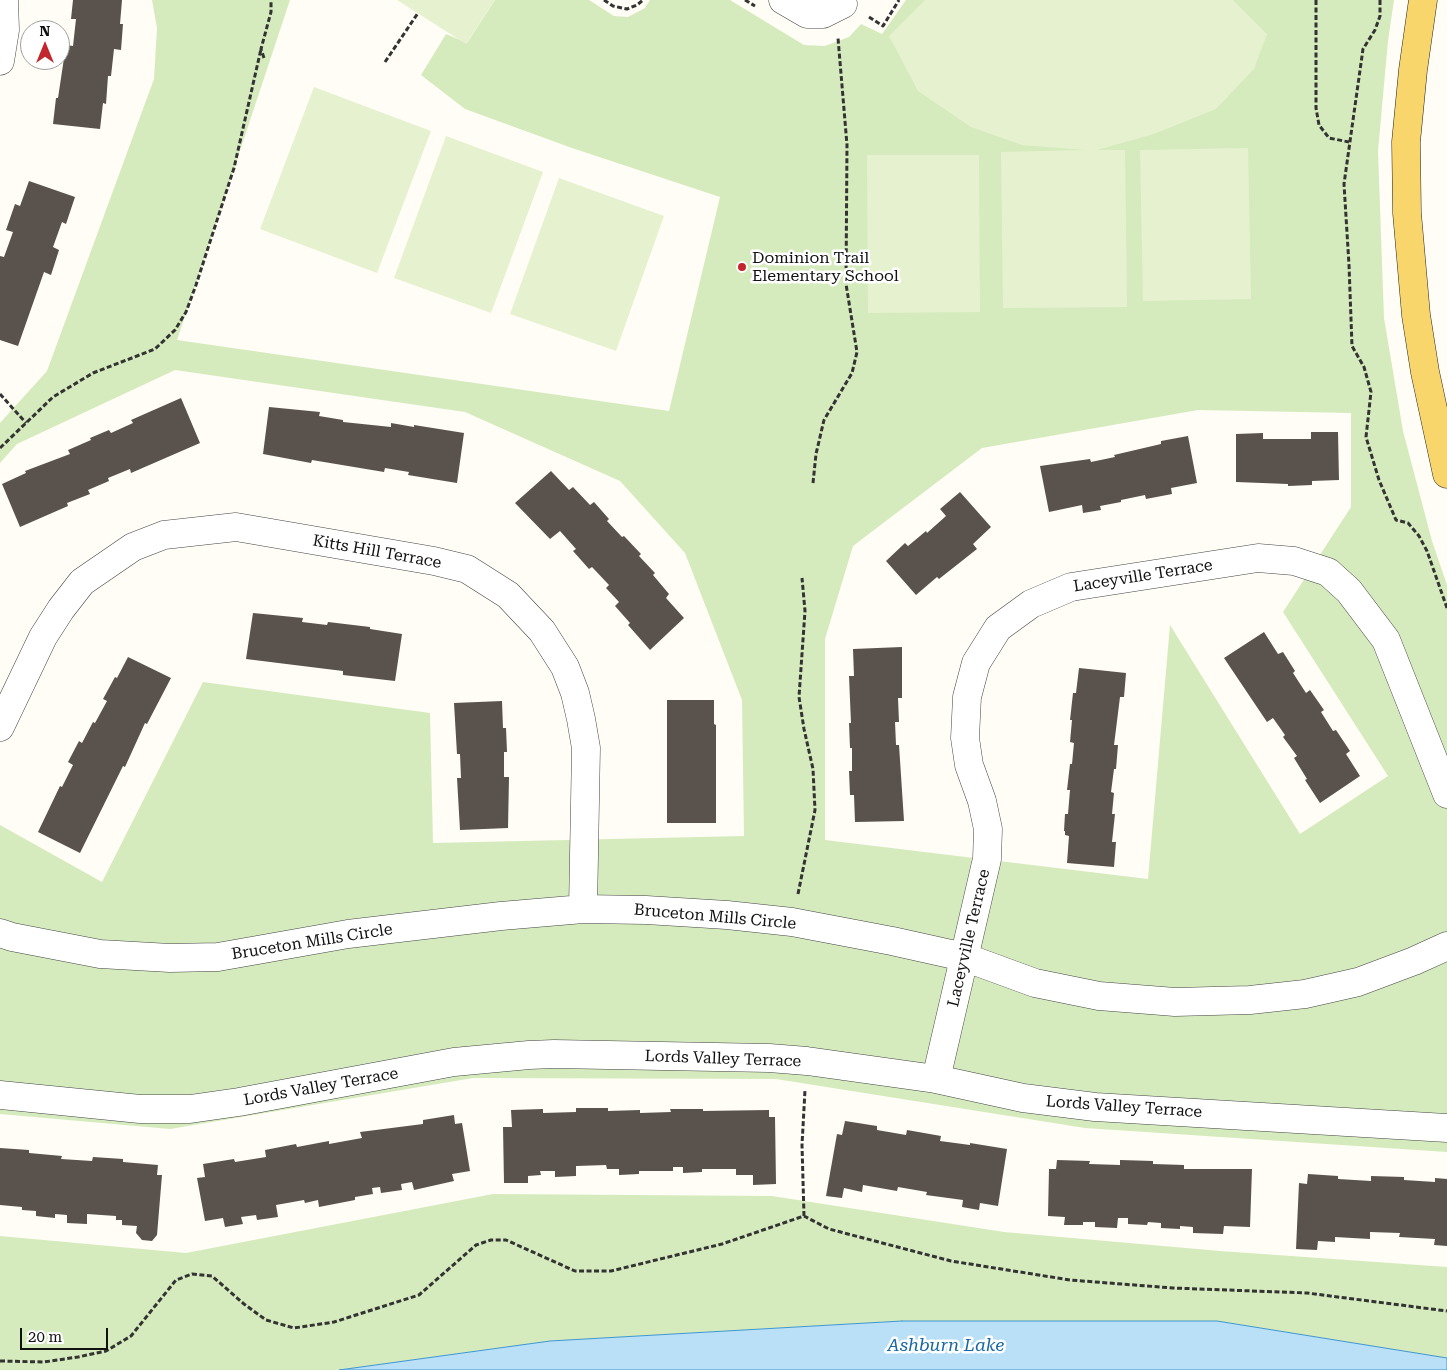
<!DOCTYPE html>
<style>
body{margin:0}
#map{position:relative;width:1447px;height:1370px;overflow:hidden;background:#fffdf5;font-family:"Roboto Serif",serif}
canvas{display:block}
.north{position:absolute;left:20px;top:20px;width:50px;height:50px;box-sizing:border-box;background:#fff;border:1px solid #a0a0a0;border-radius:50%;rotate:0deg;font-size:14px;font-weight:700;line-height:20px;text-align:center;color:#111}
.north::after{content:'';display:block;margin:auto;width:18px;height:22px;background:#c4262e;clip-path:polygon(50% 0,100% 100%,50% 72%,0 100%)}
.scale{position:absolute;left:20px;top:1328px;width:88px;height:22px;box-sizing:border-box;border:2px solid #111;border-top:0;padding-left:6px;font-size:15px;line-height:18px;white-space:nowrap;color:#111;-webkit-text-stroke:4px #fff;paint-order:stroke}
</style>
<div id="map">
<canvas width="1447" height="1370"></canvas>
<div class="north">N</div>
<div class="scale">20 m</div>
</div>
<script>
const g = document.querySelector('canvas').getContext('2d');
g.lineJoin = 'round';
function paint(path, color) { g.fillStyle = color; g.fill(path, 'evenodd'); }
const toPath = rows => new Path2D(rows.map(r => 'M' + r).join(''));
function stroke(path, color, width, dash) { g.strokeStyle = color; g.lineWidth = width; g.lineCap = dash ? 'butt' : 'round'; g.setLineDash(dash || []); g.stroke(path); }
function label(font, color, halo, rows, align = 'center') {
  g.font = font + ' "Roboto Serif",serif'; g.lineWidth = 5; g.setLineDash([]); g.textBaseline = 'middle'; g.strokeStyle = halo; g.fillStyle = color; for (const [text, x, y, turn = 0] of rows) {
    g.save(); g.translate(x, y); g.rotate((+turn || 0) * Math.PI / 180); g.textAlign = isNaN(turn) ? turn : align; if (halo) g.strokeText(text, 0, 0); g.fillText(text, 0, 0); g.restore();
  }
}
const green = toPath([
 [152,0,290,0,177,340,669,411,720,197,572,148,465,109,421,75,446,34,467,43,495,0,589,0,614,16,628,17,645,8,650,0,730,0,804,45,825,46,849,37,861,24,882,34,906,0,1394,0,1388,41,1378,151,1384,318,1403,431,1432,541,1447,585,1447,1152,1085,1128,776,1079,473,1078,170,1129,0,1114,0,825,102,882,203,682,430,713,433,843,744,836,742,700,685,553,620,481,465,412,175,370,17,444,0,463,0,423,47,371,154,79,157,28],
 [1198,410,1351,413,1351,507,1283,612,1388,776,1300,834,1170,625,1148,879,825,840,825,639,853,546,982,448],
 [493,1194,772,1196,1004,1232,1220,1251,1447,1267,1447,1358,1217,1321,902,1321,550,1341,339,1370,0,1370,0,1236,186,1253]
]);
const pitch = toPath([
 [397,0,495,0,466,44],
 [925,0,1233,0,1267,34,1254,69,1216,109,1154,134,1097,150,1125,150,1127,307,1003,308,1001,152,1085,150,1022,145,971,127,918,91,889,36],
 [314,87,431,131,377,273,260,229],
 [446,136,543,172,491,313,394,278],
 [1248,148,1251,299,1143,301,1140,150],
 [979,155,980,312,868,313,867,155],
 [559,178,664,216,616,351,510,314]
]);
const water = toPath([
 [902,1321,1217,1321,1447,1358,1447,1370,339,1370,550,1341,902,1321]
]);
const building = toPath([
 [73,0,122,0,120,24,123,24,121,50,114,49,111,76,108,76,106,104,103,103,100,129,53,124,56,98,58,98,66,45,73,46,76,19,71,19],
 [29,181,75,197,66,224,62,222,53,247,59,250,51,275,44,272,18,346,0,340,0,256,4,257,13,232,6,230,15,204,20,206],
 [181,398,200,443,131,473,130,469,108,478,109,481,88,490,90,494,67,503,68,506,20,527,2,484,26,473,25,471,70,454,68,450,91,440,90,438,109,430,111,433,133,423,131,420],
 [269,407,320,412,319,416,343,420,343,422,391,427,391,423,414,427,414,425,464,433,457,483,408,475,409,472,385,468,384,472,312,460,311,463,263,454],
 [1311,432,1338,432,1339,480,1312,481,1312,485,1288,486,1288,484,1236,482,1236,434,1263,433,1263,439,1311,439],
 [1188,436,1197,483,1171,488,1172,494,1146,499,1145,495,1121,500,1121,502,1100,506,1101,510,1083,513,1082,505,1049,512,1040,466,1090,459,1091,462,1115,457,1114,455,1161,444,1161,441],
 [551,471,569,490,573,487,590,505,594,502,609,519,607,521,622,537,624,536,641,554,639,556,655,573,653,575,669,594,666,598,684,618,650,650,628,625,630,623,615,606,619,602,606,588,609,585,592,567,589,569,573,551,576,549,560,531,550,539,515,503],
 [960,492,991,527,973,544,977,549,939,579,937,577,916,595,886,561,905,543,908,546,926,531,927,533,946,516,940,509],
 [253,613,303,618,302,622,327,625,328,622,370,627,370,629,402,634,395,681,343,675,343,671,246,659],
 [1264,632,1278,654,1283,652,1295,671,1293,673,1306,693,1310,690,1324,710,1321,712,1333,731,1336,730,1350,751,1346,754,1360,776,1320,803,1305,780,1307,779,1294,758,1297,756,1283,737,1285,735,1273,718,1267,722,1224,658],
 [902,647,902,698,898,698,899,722,895,722,896,745,899,745,904,821,855,822,854,795,850,795,849,771,852,771,852,748,850,748,849,723,851,723,849,676,854,676,853,649],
 [128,657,171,678,147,724,145,723,125,767,123,766,80,853,38,832,60,786,62,787,73,765,68,762,79,741,82,743,93,722,95,723,107,701,103,699,115,677,117,678],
 [1079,668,1126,673,1124,697,1120,697,1114,745,1118,745,1116,769,1114,769,1111,792,1114,793,1112,814,1115,814,1112,842,1116,842,1114,867,1067,863,1069,836,1065,835,1065,831,1064,831,1065,814,1068,814,1070,790,1067,790,1070,764,1072,764,1074,743,1070,742,1072,720,1070,720,1073,693,1076,693],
 [667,700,714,700,714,724,716,725,716,823,667,823],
 [502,701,503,728,506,728,507,752,504,752,504,777,509,777,508,828,460,830,457,778,461,778,460,754,457,754,454,703],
 [576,1108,608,1108,608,1111,640,1110,640,1113,671,1112,670,1109,703,1109,703,1111,769,1110,769,1117,775,1117,776,1184,753,1185,753,1175,736,1175,736,1169,702,1169,702,1172,683,1173,683,1167,673,1167,673,1171,639,1171,639,1174,619,1175,619,1169,607,1169,606,1165,576,1166,576,1176,555,1177,555,1171,540,1171,541,1175,528,1176,528,1183,504,1183,503,1127,512,1127,511,1110,543,1109,543,1113,576,1112],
 [454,1115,455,1124,462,1123,470,1171,452,1174,454,1181,414,1190,412,1182,401,1184,402,1190,381,1193,380,1187,372,1188,373,1194,355,1197,355,1200,319,1207,318,1200,305,1203,304,1200,276,1205,278,1217,257,1220,256,1215,241,1217,243,1224,225,1227,223,1218,205,1221,197,1178,205,1177,203,1164,234,1159,235,1162,266,1157,265,1150,296,1144,297,1147,329,1141,329,1144,362,1138,360,1132,423,1124,423,1120],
 [845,1121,877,1126,877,1130,906,1135,907,1130,941,1136,940,1141,970,1145,970,1143,1007,1149,998,1206,980,1203,979,1210,962,1207,963,1200,926,1195,927,1192,898,1187,897,1191,863,1185,862,1192,844,1188,842,1198,826,1196,837,1134,842,1135],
 [0,1148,29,1150,29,1153,62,1156,61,1159,92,1161,93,1157,123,1159,123,1162,158,1165,157,1175,162,1175,157,1235,152,1241,142,1240,136,1233,137,1226,122,1225,122,1220,116,1220,116,1216,87,1214,87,1224,67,1223,67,1215,55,1214,55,1218,36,1216,36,1211,22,1210,22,1207,0,1205],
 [1057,1160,1090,1161,1089,1164,1120,1165,1120,1160,1153,1161,1153,1164,1184,1165,1184,1169,1252,1169,1250,1227,1224,1226,1223,1234,1193,1233,1193,1227,1180,1226,1180,1229,1161,1228,1161,1223,1148,1222,1147,1225,1128,1224,1128,1218,1118,1218,1117,1228,1095,1227,1095,1222,1083,1222,1083,1225,1064,1225,1065,1217,1048,1216,1049,1169,1056,1169],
 [1308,1174,1338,1176,1338,1179,1371,1181,1371,1176,1404,1177,1404,1180,1435,1182,1435,1178,1447,1179,1447,1246,1434,1245,1435,1239,1399,1237,1400,1233,1370,1232,1370,1239,1335,1237,1335,1242,1318,1241,1317,1250,1296,1249,1299,1183,1307,1184]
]);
const path = toPath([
 [604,0,613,6,627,9,637,5,643,0],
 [745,0,755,6],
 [1316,0,1316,108,1319,125,1329,138,1349,142],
 [1380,0,1380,16,1375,30,1363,49,1344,184,1349,265,1352,346,1364,367,1371,392,1366,437,1379,480,1396,520,1408,523,1419,536,1427,551,1447,608],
 [869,17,883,26,899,0],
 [264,58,261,49,271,12,271,0],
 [385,62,418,13],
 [0,394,26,423],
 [0,448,53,397,93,373,155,349,175,330,186,312,196,285,234,168,261,49],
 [813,483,816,454,824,420,852,373,857,352,846,284,847,145,838,38],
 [798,894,815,810,813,769,804,729,799,697,805,611,802,578],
 [804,1216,802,1145,805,1090],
 [0,1361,44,1362,78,1357,106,1351,131,1336,176,1280,192,1274,212,1276,244,1304,266,1320,294,1328,334,1322,419,1295,476,1245,491,1240,506,1240,575,1271,611,1271,722,1244,804,1216,829,1229,951,1261,1070,1280,1173,1288,1307,1293,1447,1311]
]);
const minor = toPath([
 [783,0,807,14,823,14,843,4],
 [0,61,5,30,4,0],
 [0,727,43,637,61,609,82,582,133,547,164,535,236,527,434,561,467,569,508,595,542,631,565,667,575,693,581,719,586,748,583,909],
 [0,933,12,937,100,954,170,958,218,957,348,934,501,916,583,909,646,910,727,915,792,922,892,941,964,957,1035,983,1099,996,1175,1002,1250,1000,1305,994,1358,982,1414,961,1447,946],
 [936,1079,987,859,988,829,982,801,969,765,965,738,967,697,976,663,998,628,1031,604,1071,587,1258,558,1294,561,1328,572,1349,591,1386,640,1447,794],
 [0,1095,140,1109,190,1109,239,1102,454,1062,529,1055,554,1054,769,1058,807,1061,936,1079,1023,1098,1095,1107,1447,1128]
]);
const major = toPath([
 [1423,0,1413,70,1406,142,1407,213,1416,315,1425,372,1447,474]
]);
const markers = [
 [742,267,5,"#c4262e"]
];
const poiNames = [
 ["Dominion Trail",752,258],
 ["Elementary School",752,276]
];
const streetNames = [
 ["Kitts Hill Terrace",377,552,10],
 ["Laceyville Terrace",1143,576,-9],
 ["Bruceton Mills Circle",715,917,5],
 ["Laceyville Terrace",969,938,-77],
 ["Bruceton Mills Circle",312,942,-9],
 ["Lords Valley Terrace",723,1059,2],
 ["Lords Valley Terrace",321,1087,-10],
 ["Lords Valley Terrace",1124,1107,4]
];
const waterNames = [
 ["Ashburn Lake",946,1346]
];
paint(green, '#d5ebbd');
paint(pitch, '#e6f2cf');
paint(water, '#b9e0f7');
stroke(water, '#3f96cf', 1);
paint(building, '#5a524d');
stroke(minor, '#444', 29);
stroke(major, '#222', 29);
stroke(path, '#333', 3, [5, 2.5]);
stroke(minor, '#fff', 28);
stroke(major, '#f9d66b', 28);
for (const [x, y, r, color] of markers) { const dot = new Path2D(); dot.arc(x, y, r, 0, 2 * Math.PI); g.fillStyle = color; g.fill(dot); stroke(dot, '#fff', 2); }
label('16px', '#111', '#fff', poiNames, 'left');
label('16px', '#111', '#fff', streetNames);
label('italic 18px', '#1768a6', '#fff', waterNames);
</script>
